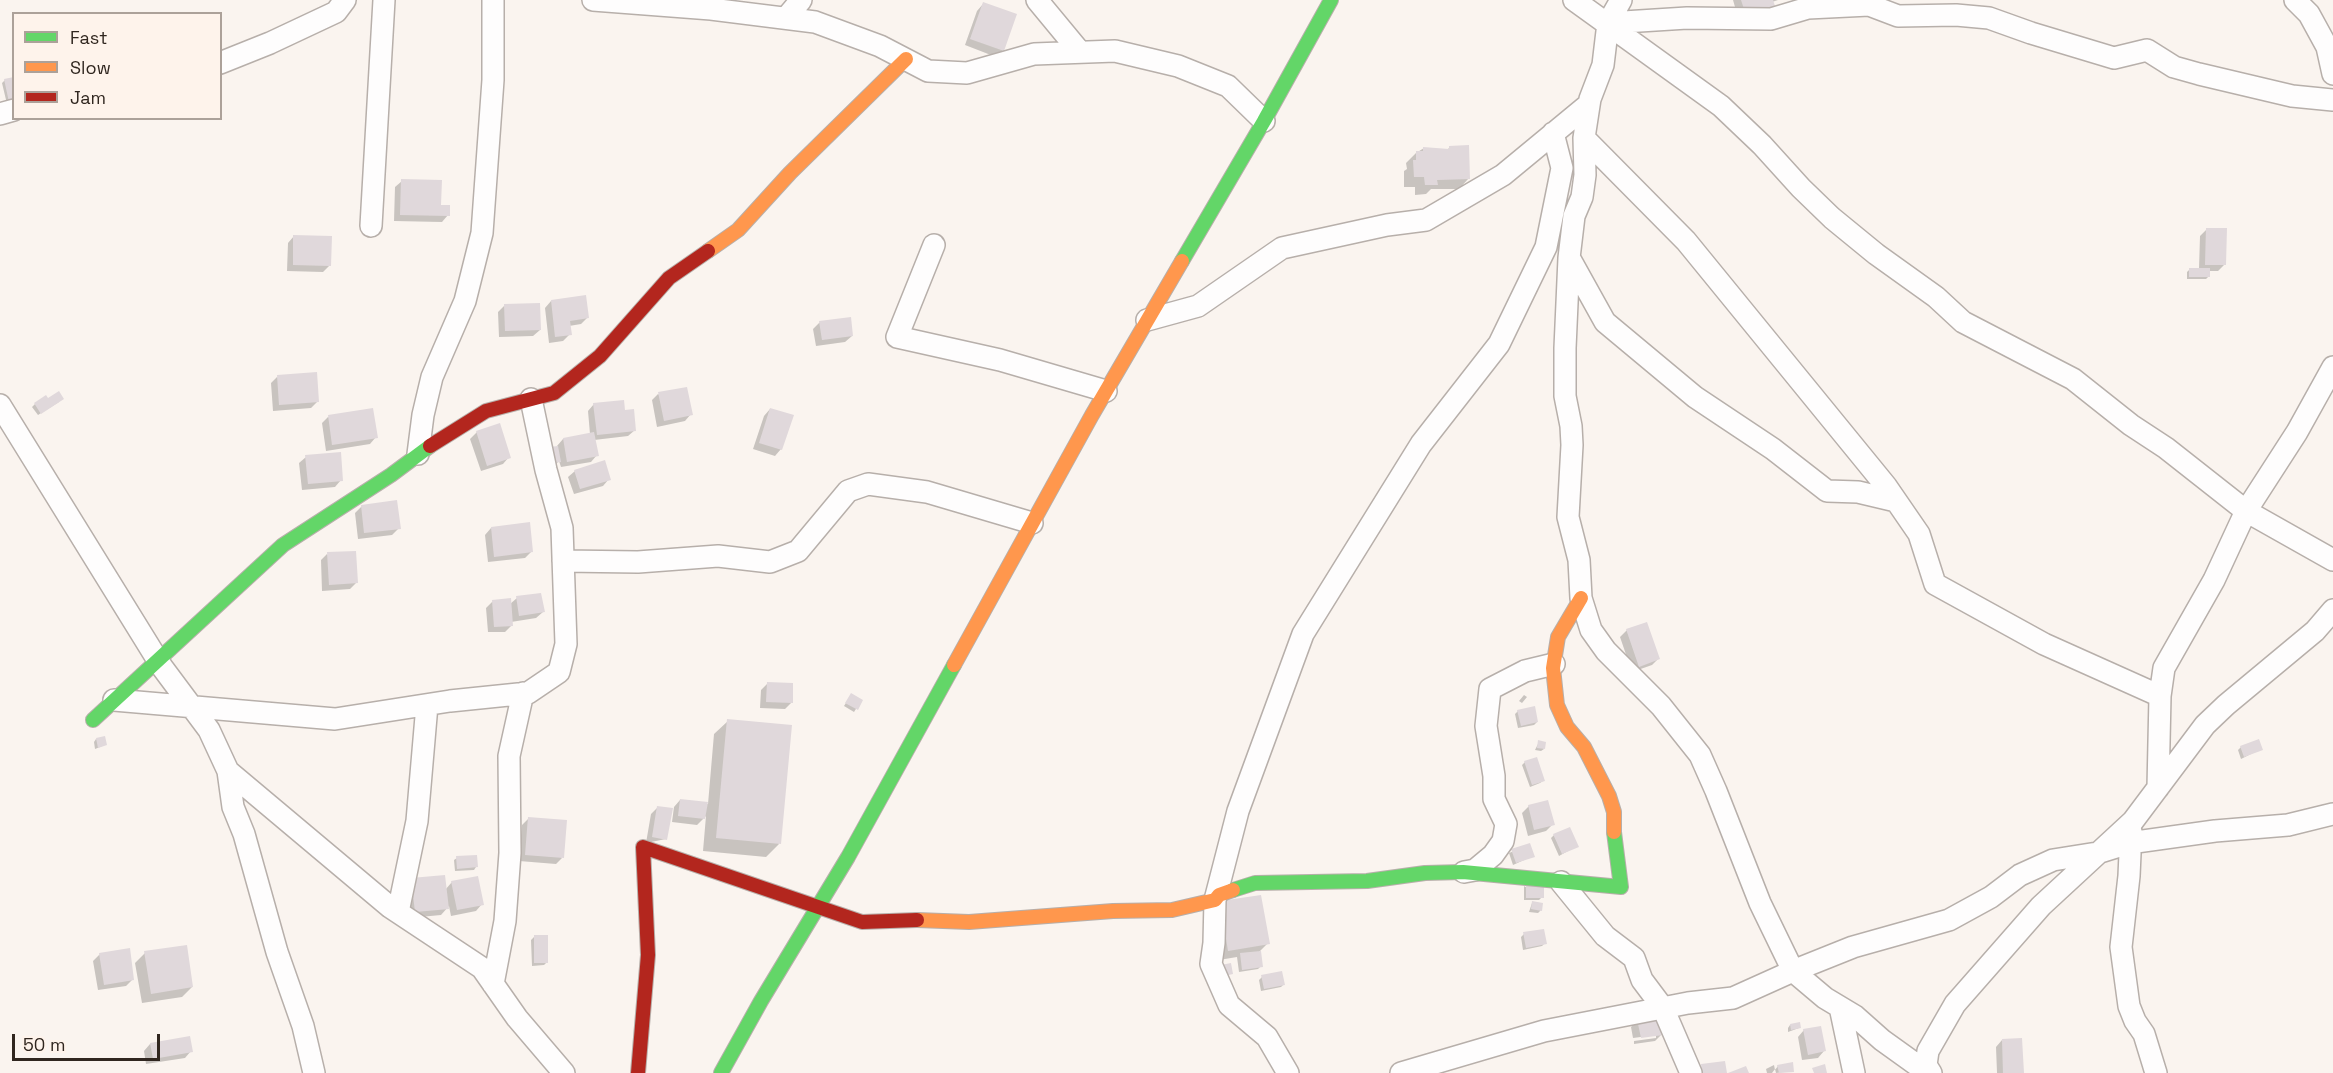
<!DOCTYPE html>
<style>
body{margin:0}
#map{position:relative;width:2333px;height:1073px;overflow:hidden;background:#faf4ef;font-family:"Space Grotesk",sans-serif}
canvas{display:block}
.legend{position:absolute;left:12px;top:12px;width:210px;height:108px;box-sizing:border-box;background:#fef3eb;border:2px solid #aca199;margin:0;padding:8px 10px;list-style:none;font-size:18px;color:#30261f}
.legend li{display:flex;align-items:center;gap:12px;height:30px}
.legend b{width:30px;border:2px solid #aca199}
.scale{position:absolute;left:12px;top:1034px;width:148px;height:27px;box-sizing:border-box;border:3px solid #30261f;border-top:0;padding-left:8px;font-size:18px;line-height:21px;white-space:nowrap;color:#30261f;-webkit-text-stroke:4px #fef3eb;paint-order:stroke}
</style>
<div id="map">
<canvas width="2333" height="1073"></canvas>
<ul class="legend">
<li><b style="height:8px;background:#63d668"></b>Fast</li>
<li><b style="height:8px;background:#ff974d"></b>Slow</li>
<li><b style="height:8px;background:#b3261e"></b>Jam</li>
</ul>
<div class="scale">50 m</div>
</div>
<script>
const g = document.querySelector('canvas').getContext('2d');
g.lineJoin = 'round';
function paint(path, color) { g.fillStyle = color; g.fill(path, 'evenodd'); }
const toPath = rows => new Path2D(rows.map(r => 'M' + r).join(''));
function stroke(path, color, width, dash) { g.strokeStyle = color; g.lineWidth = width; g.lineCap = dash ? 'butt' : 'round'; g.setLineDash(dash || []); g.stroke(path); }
const shadow = toPath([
 [1733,0,1778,0,1772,2,1773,5,1766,12,1739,21],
 [983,4,1003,50,996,57,965,45,977,11],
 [5,80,14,103,7,104,2,83],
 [1450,147,1469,178,1459,189,1431,189,1426,194,1415,195,1415,187,1404,187,1404,171,1407,169,1406,163,1416,153,1424,148,1447,150],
 [402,181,440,206,448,215,442,222,394,221,395,187],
 [2207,229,2224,265,2218,271,2209,271,2209,276,2206,279,2187,279,2187,272,2190,269,2199,269,2200,236],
 [294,236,330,265,323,272,287,271,288,243],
 [551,301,587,318,581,324,569,326,570,334,563,341,549,343,545,308],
 [505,305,540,330,533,336,499,337,498,312],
 [820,322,852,336,845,342,816,346,813,329],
 [277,377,318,401,311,408,273,411,271,383],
 [658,394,691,414,685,421,657,427,652,400],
 [59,402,38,415,32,407,35,404],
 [594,404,624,412,635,430,628,436,594,440,597,455,591,462,561,467,559,461,556,464,548,465,557,446,563,439,590,434,588,411],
 [770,409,781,449,775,456,753,449,764,416],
 [328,417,376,437,370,444,326,451,322,423],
 [477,432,509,457,503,464,481,471,470,439],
 [306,457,341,480,335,487,302,490,299,463],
 [575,471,609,479,603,486,574,494,568,477],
 [362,506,399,528,392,535,358,539,355,513],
 [491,528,532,551,525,558,488,562,485,535],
 [327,554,356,583,350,589,322,591,321,560],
 [517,598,543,612,536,618,511,622,512,625,505,632,488,632,486,608,493,601,510,604],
 [1627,630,1658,659,1652,665,1632,672,1620,637],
 [767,684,792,702,785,709,760,708,761,690],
 [1524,695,1527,697,1522,703,1519,701],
 [849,698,861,701,854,712,844,706],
 [1518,711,1537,722,1534,725,1518,728,1515,714],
 [728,721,779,844,766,857,703,851,706,816,697,825,672,822,674,807,680,800,708,804,714,734],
 [96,739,105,745,95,749,94,742],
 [1539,742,1544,749,1541,751,1535,750],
 [2241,747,2261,749,2241,759,2238,750],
 [1525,762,1543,781,1540,783,1530,787,1522,765],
 [1529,806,1553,824,1546,831,1528,836,1522,813],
 [658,807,666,839,646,843,651,814],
 [529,818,562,858,556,864,519,861,522,825],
 [1554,835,1577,846,1559,856,1551,838],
 [1529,845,1533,856,1513,865,1509,853],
 [457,858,476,867,474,870,455,871,454,860],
 [452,882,482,904,476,911,451,916,449,906,441,915,409,918,406,886,445,890],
 [1524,886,1542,897,1539,900,1524,900],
 [1532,903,1541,910,1538,913,1529,912],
 [1211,913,1268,943,1259,952,1261,966,1258,969,1239,972,1237,957,1219,960],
 [1524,934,1545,943,1542,946,1523,950,1521,937],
 [534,937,547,962,544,965,532,966,531,940],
 [145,953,192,987,182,997,142,1003,135,963],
 [100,954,133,979,126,986,98,990,93,961],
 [1262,977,1284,984,1281,987,1261,991,1259,980],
 [1638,1020,1661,1035,1655,1041,1634,1044,1634,1041,1656,1038,1656,1035,1633,1038,1631,1027],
 [1790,1025,1799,1028,1788,1032,1788,1028],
 [1804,1030,1824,1051,1818,1058,1802,1060,1798,1037],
 [2002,1040,2022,1073,1997,1073,1996,1047],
 [150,1044,191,1051,185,1058,146,1064,144,1051],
 [1774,1065,1775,1070,1778,1066,1793,1071,1776,1073,1775,1069,1772,1073,1767,1073,1766,1069]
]);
const building = toPath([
 [1741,0,1773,0,1775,6,1746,15],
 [983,2,1017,14,1004,51,970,39],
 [14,77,14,101,9,102,4,79],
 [1469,145,1470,179,1437,180,1438,185,1425,185,1424,177,1414,177,1413,160,1416,160,1416,151,1423,151,1423,147,1449,149,1449,146],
 [401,179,442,180,441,205,450,205,450,216,400,215],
 [2206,228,2227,228,2226,265,2205,265],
 [293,235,332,236,331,266,293,265],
 [2189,268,2210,268,2210,277,2189,277],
 [586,295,589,318,570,321,572,335,555,337,551,300],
 [540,303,541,330,505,331,504,304],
 [851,317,853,336,822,340,819,321],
 [317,372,319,402,279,405,277,375],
 [687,387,693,415,664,421,658,392],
 [59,391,64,399,41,414,34,403,46,395,48,398],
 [624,400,625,410,634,409,636,431,597,435,593,403],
 [373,408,378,438,332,445,328,415],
 [770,408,794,415,782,450,759,443],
 [500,423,511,458,487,466,476,431],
 [594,432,599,456,567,462,563,438],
 [558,446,561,462,551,463,549,447],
 [341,452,343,481,308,484,305,455],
 [605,460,611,480,580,489,574,470],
 [397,500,401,529,364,533,361,505],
 [530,522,533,552,494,557,491,527],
 [356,551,358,583,329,585,327,552],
 [541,593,545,612,519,616,516,596],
 [511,598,513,626,494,627,492,600],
 [1647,622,1660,659,1639,667,1626,629],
 [767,682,793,683,793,703,766,702],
 [851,693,863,700,858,710,845,703],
 [1535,706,1538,722,1521,726,1517,710],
 [727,719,792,725,781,844,716,838],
 [105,736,107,745,98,748,96,738],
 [2259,739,2263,750,2244,757,2240,746],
 [1538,740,1546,742,1545,749,1537,748],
 [1537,757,1545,781,1532,785,1524,761],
 [680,799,708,802,705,819,678,816],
 [1548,800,1555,825,1534,830,1528,805],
 [657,806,673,808,667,840,652,837],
 [528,817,567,820,564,858,525,855],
 [1570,827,1579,847,1562,854,1553,834],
 [1530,843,1535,857,1516,863,1511,849],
 [477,855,478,867,457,869,456,856],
 [445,875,449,909,415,912,411,878],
 [478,876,484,905,457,910,451,881],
 [1526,881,1544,881,1544,898,1526,898],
 [1261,895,1270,944,1228,951,1220,901],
 [1532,901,1543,903,1542,911,1531,909],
 [1544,929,1547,944,1526,948,1523,932],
 [534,935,548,935,548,963,534,963],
 [187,945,193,987,151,994,144,951],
 [130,948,134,980,104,985,99,953],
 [1261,951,1263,967,1242,970,1240,953],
 [1231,963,1233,974,1224,976,1221,965],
 [1282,971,1285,985,1264,989,1261,975],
 [1660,1016,1663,1035,1641,1038,1637,1019],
 [1800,1022,1801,1028,1791,1030,1790,1024],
 [1821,1026,1826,1051,1808,1055,1803,1029],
 [190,1036,193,1052,153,1059,150,1043],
 [2022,1038,2024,1073,2003,1073,2002,1039],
 [1725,1061,1727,1073,1702,1073,1701,1064],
 [1793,1062,1794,1072,1779,1073,1777,1065],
 [1825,1064,1827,1073,1814,1073,1812,1068],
 [1746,1066,1749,1073,1728,1073]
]);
const street = toPath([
 [593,0,711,9,815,22,880,46,928,71,967,73,1034,54,1115,51,1178,66,1228,86,1264,121],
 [1037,0,1080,52],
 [1574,0,1721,106,1762,145,1801,188,1832,218,1876,254,1936,297,1963,322,2073,379,2131,425,2166,448,2246,511,2333,560],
 [1621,0,1608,23,1603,65,1590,99,1584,138,1585,175,1582,197,1574,216,1569,258,1565,348,1565,396,1571,426,1572,445,1568,517,1579,560,1581,598,1591,630,1606,651,1661,706,1700,755,1716,791,1760,903,1793,971,1825,998,1855,1016,1882,1040,1928,1073],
 [2295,0,2309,14,2327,47,2333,74],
 [786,18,801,0],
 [1608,23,1687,18,1771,19,1808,8,1869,5,1898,16,1956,15,1989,18,2031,33,2114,58,2147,50,2174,67,2199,74,2292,96,2333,100],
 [220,63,270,43,336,12,345,0],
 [0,114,14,110],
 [1584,138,1686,241,1886,486,1919,534,1935,584,2044,644,2160,696],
 [371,226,384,0],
 [934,245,897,337,1000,360,1106,391],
 [1570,259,1605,322,1695,397,1773,449,1827,491,1858,492,1896,501],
 [1147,320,1198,306,1282,248,1387,225,1426,220,1503,175,1589,104],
 [0,405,162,667,209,730,228,771,233,807,244,834,277,952,303,1026,314,1073],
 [418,454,423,415,432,377,465,301,482,233,493,80,493,0],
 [563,561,638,562,718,556,770,562,798,551,848,491,868,484,927,492,1032,523],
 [114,700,335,719,450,701,528,693,559,672,566,644,562,528,546,470,531,399],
 [228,771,390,907,482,968,517,1018,564,1073],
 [2158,788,2160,696,2164,668,2214,580,2246,511,2297,432,2333,367],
 [2131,831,2129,876,2121,947,2129,1006,2135,1021,2144,1034,2156,1073],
 [1464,872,1475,870,1493,855,1503,841,1506,824,1494,799,1494,776,1486,726,1490,689,1525,671,1554,664],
 [1561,882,1605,936,1634,958,1642,980,1663,1008,1691,1073],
 [398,912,417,821,427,705],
 [493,984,505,921,510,853,509,756,523,693],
 [1840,1007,1854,1073],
 [1288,1073,1267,1037,1229,1005,1211,964,1214,943,1215,900,1238,811,1303,634,1421,444,1499,344,1546,247,1562,168,1553,133],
 [1401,1073,1544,1031,1688,1003,1733,998,1793,971,1853,947,1949,920,1991,897,2020,875,2053,860,2097,853,2129,843,2215,831,2288,825,2333,814],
 [1931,1073,1926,1065,1928,1051,1955,1004,2041,906,2133,821,2205,725,2226,705,2315,631,2333,610]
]);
const fast = toPath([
 [1182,261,1264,121,1331,0],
 [93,720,283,545,391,475,430,446],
 [1233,890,1255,883,1367,881,1425,873,1463,872,1621,887,1614,832],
 [721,1073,761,1001,848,857,954,665]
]);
const slow = toPath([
 [708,251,738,230,790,173,906,59],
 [1581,598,1558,637,1553,668,1557,705,1567,727,1584,747,1609,796,1614,812,1614,832],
 [954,665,1092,415,1182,261],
 [917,920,969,922,1113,911,1172,910,1215,900,1219,895,1233,890]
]);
const jam = toPath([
 [430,446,486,411,554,393,600,356,669,278,708,251],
 [638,1073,648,955,643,847,862,922,917,920]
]);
paint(shadow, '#0003');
paint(building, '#e0d8db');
stroke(street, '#b7afaa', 24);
stroke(fast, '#b7afaa', 16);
stroke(slow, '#b7afaa', 16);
stroke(jam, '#b7afaa', 16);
stroke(street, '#fefdfd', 21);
stroke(fast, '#63d668', 14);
stroke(slow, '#ff974d', 14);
stroke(jam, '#b3261e', 14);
</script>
